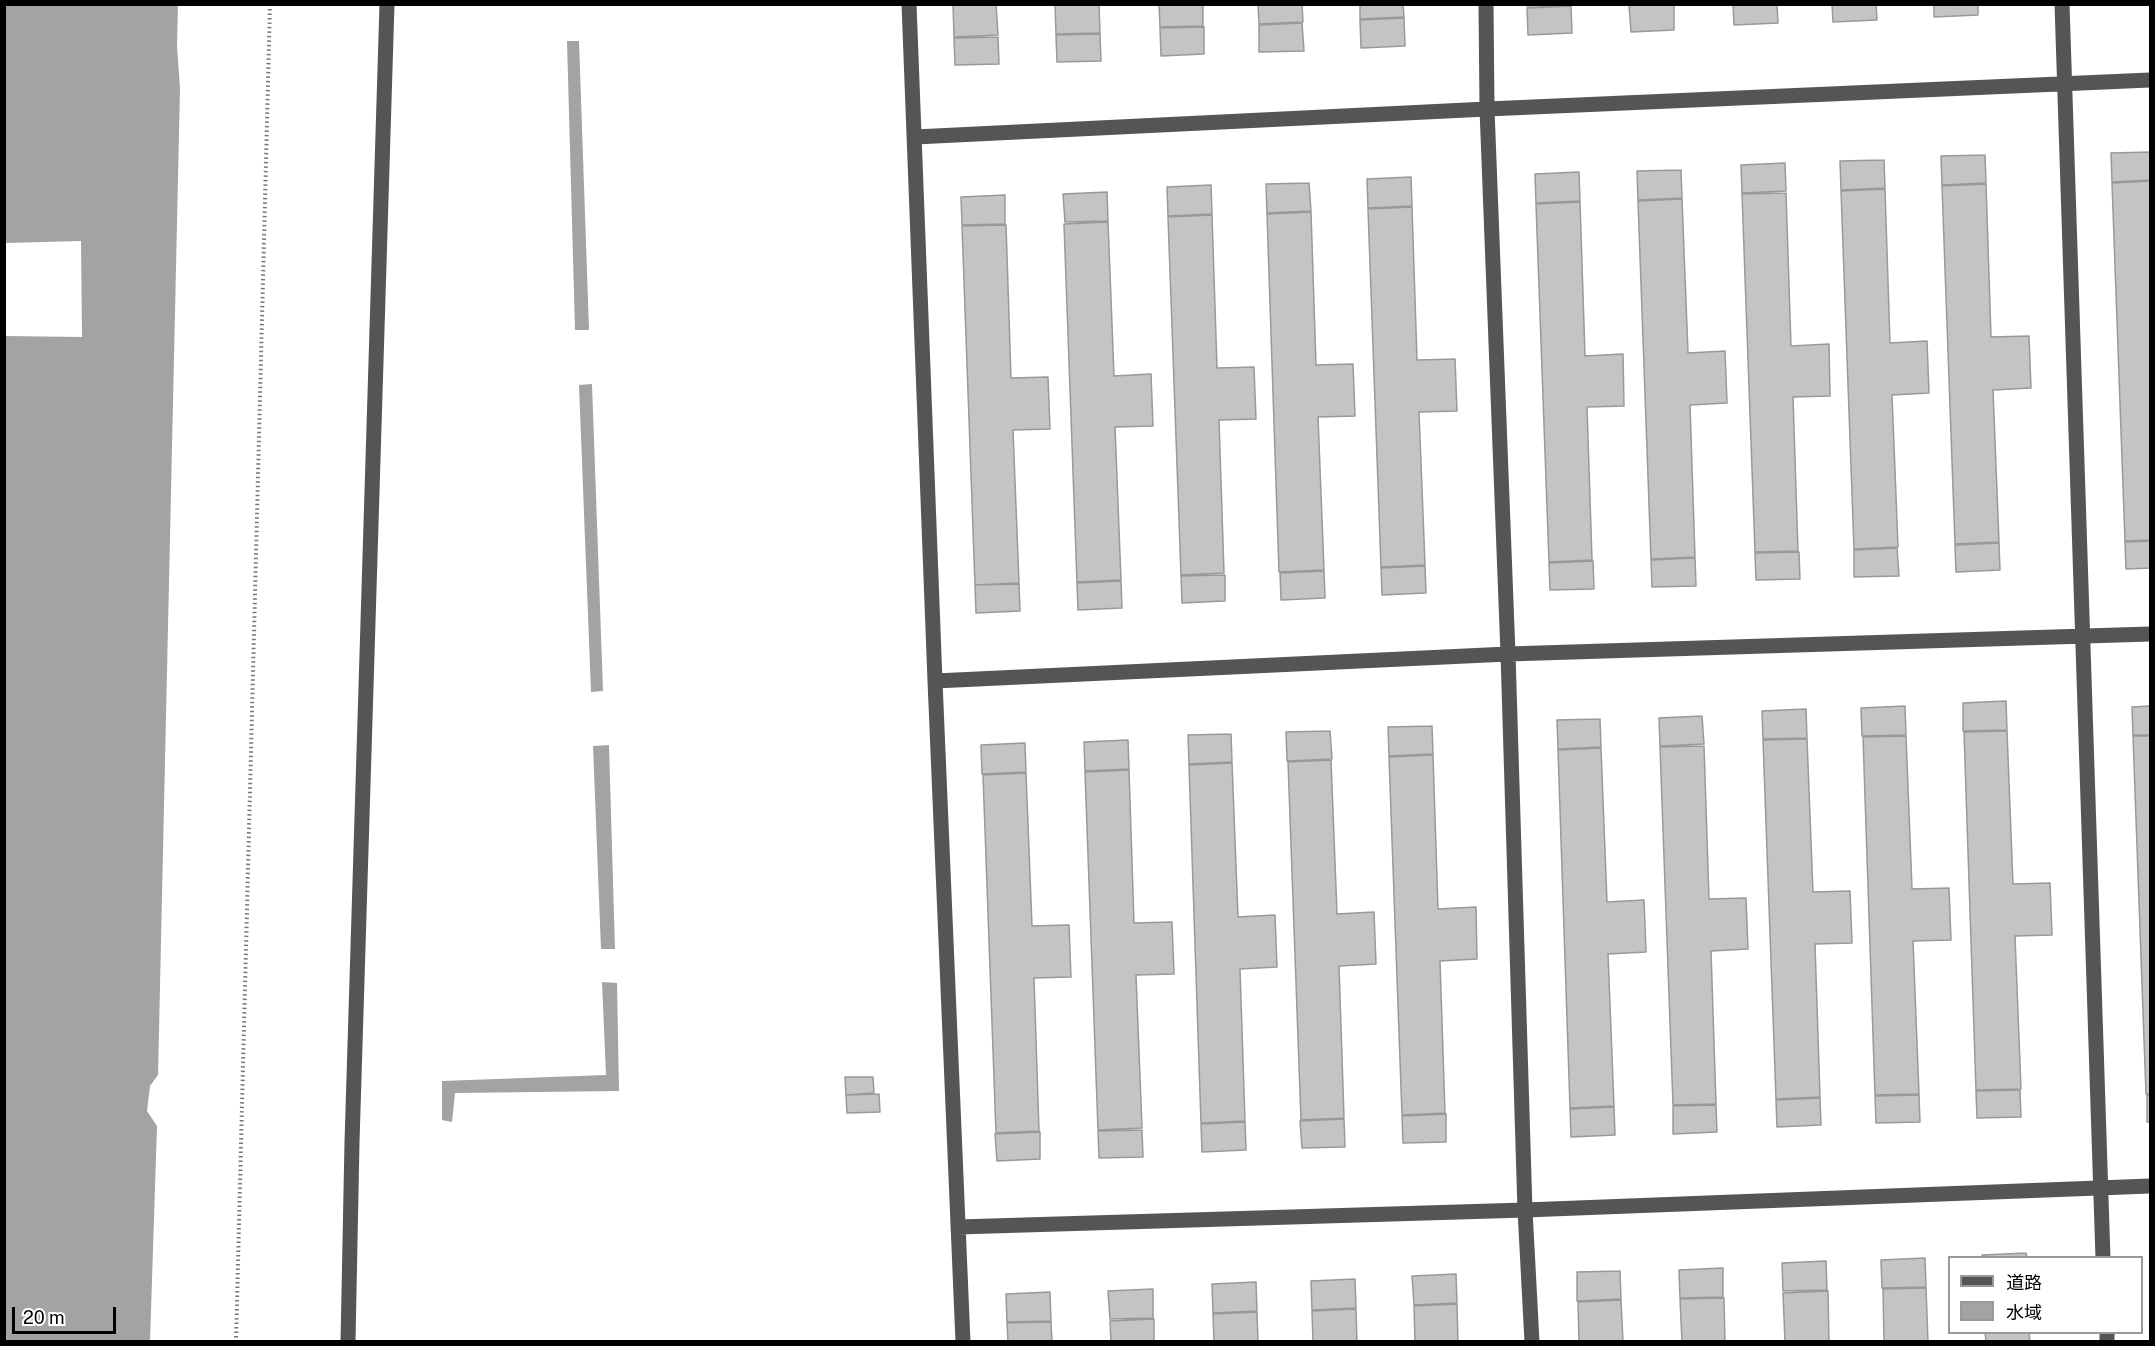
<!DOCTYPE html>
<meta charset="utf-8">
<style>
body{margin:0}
#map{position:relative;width:2155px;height:1346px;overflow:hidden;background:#fff;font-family:"Public Sans","Noto Sans JP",sans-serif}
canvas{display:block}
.frame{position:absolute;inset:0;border:6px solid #000;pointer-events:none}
.legend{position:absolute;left:1948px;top:1256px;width:195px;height:78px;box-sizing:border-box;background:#fff;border:2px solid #999;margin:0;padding:8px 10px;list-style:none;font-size:18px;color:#000}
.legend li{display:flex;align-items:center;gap:12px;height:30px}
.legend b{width:30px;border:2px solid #999}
.scale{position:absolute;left:12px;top:1307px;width:104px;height:27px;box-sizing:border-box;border:3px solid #000;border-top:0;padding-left:8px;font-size:18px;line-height:21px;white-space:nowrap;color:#000;-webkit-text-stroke:4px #fff;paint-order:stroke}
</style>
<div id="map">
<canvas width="2155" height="1346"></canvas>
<div class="frame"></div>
<ul class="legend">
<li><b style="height:8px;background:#555"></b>道路</li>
<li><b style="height:16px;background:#a3a3a3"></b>水域</li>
</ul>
<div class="scale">20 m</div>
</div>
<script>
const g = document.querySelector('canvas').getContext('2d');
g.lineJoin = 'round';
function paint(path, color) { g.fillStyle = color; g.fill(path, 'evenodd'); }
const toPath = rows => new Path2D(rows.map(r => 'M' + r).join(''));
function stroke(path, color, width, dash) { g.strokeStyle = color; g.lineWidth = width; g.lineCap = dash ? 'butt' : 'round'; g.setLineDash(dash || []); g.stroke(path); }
const water = toPath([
 [5,4,178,5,177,46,180,88,158,1075,150,1086,147,1111,157,1126,150,1341,5,1341,5,336,82,337,81,241,5,243],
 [567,41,579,41,589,330,575,330],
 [592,384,603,691,591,692,579,385],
 [609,745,615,949,601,949,593,746],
 [602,982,617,983,619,1091,455,1093,452,1122,442,1120,442,1081,606,1075]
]);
const building = toPath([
 [953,4,996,4,998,35,954,37,953,4],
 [1055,4,1099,4,1100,33,1056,34,1055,4],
 [1159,4,1203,4,1203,26,1160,27,1159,4],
 [1258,4,1302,4,1303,22,1259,24,1258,4],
 [1360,4,1403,4,1404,17,1360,19,1360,4],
 [1527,4,1571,4,1571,5,1527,6,1527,4],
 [1674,4,1674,30,1631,32,1629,5,1674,4],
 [1733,4,1777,4,1778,23,1734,25,1733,4],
 [1832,4,1876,4,1877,20,1833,22,1832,4],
 [1934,4,1978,4,1978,15,1934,17,1934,4],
 [1571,6,1572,33,1528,35,1527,8,1571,6],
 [1404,18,1405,46,1361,48,1360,20,1404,18],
 [1302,23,1304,51,1259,52,1259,25,1302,23],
 [1204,27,1204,54,1161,56,1160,28,1204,27],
 [1100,34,1101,61,1057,62,1056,35,1100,34],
 [998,37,999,64,955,65,954,38,998,37],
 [2150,152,2150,180,2112,182,2111,153,2150,152],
 [1985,155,1986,183,1942,185,1941,156,1985,155],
 [1884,160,1885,188,1841,190,1840,161,1884,160],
 [1785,163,1786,191,1742,193,1741,165,1785,163],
 [1681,170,1682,198,1638,200,1637,171,1681,170],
 [1579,172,1580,201,1536,203,1535,174,1579,172],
 [1411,177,1412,206,1368,208,1367,179,1411,177],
 [2150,181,2150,540,2125,541,2112,183,2150,181],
 [1309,183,1311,211,1267,213,1266,184,1309,183],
 [1986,184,1991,337,2029,336,2031,388,1993,390,1999,542,1955,544,1942,186,1986,184],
 [1211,185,1212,214,1168,216,1167,187,1211,185],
 [1885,189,1890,343,1927,341,1929,393,1892,395,1898,547,1854,549,1841,191,1885,189],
 [1107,192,1108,221,1065,222,1063,194,1107,192],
 [1786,193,1791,346,1829,344,1830,396,1793,397,1798,551,1755,552,1742,194,1786,193],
 [1005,195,1005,224,962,225,961,197,1005,195],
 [1682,199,1688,353,1725,351,1727,403,1690,405,1695,557,1651,559,1638,201,1682,199],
 [1580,202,1585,356,1623,354,1624,406,1587,407,1592,560,1549,562,1536,204,1580,202],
 [1412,207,1417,360,1455,359,1457,411,1419,412,1425,565,1381,567,1368,209,1412,207],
 [1311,212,1316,365,1353,364,1355,416,1318,417,1324,570,1279,572,1267,214,1311,212],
 [1212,215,1217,368,1254,367,1256,419,1219,420,1224,573,1181,575,1168,217,1212,215],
 [1108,222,1114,376,1151,374,1153,426,1115,427,1121,580,1077,582,1064,224,1108,222],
 [1006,225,1011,378,1048,377,1050,429,1013,430,1019,583,975,585,962,226,1006,225],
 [2150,541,2150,568,2126,569,2125,542,2150,541],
 [1999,543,2000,570,1956,572,1955,545,1999,543],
 [1897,548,1899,576,1854,577,1854,550,1897,548],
 [1799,552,1800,579,1756,580,1755,553,1799,552],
 [1695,558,1696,586,1652,587,1651,560,1695,558],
 [1593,561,1594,589,1550,590,1549,563,1593,561],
 [1425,566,1426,593,1382,595,1381,568,1425,566],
 [1324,571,1325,598,1281,600,1280,573,1324,571],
 [1225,575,1225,601,1182,603,1181,576,1225,575],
 [1121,581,1122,608,1078,610,1077,583,1121,581],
 [1019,584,1020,611,976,613,975,585,1019,584],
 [2006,701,2007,730,1963,731,1963,703,2006,701],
 [1905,706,1906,735,1862,736,1861,708,1905,706],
 [2150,706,2150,735,2133,735,2132,707,2150,706],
 [1806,709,1807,738,1763,739,1762,711,1806,709],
 [1702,716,1704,744,1660,746,1659,718,1702,716],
 [1600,719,1601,747,1558,749,1557,720,1600,719],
 [1432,726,1433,754,1389,756,1388,727,1432,726],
 [1330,731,1332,759,1287,761,1286,732,1330,731],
 [2007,731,2013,884,2050,883,2052,935,2015,936,2021,1089,1976,1090,1964,732,2007,731],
 [1231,734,1232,762,1189,764,1188,735,1231,734],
 [1906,736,1912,889,1949,888,1951,940,1913,941,1919,1094,1875,1095,1863,737,1906,736],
 [2133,736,2150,736,2150,1094,2146,1094,2133,736],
 [1807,739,1813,892,1850,891,1852,943,1815,944,1820,1097,1776,1099,1763,740,1807,739],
 [1128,740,1129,769,1085,771,1084,742,1128,740],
 [1025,743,1026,772,982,774,981,745,1025,743],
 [1704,746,1709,899,1746,898,1748,949,1711,951,1716,1104,1673,1105,1660,747,1704,746],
 [1601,748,1607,902,1644,900,1646,952,1608,954,1614,1106,1570,1108,1558,750,1601,748],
 [1433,755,1438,909,1476,907,1477,959,1440,961,1445,1113,1402,1115,1389,757,1433,755],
 [1331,760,1337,914,1374,912,1376,964,1339,966,1344,1118,1301,1120,1288,762,1331,760],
 [1232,763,1238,917,1275,915,1277,967,1240,969,1245,1121,1201,1123,1189,765,1232,763],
 [1129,770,1134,923,1172,922,1174,974,1136,975,1142,1128,1098,1130,1085,772,1129,770],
 [1026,773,1032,926,1069,925,1071,977,1034,978,1039,1131,996,1133,983,775,1026,773],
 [845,1077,873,1077,874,1093,846,1095,845,1077],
 [2020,1090,2021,1117,1977,1118,1976,1091,2020,1090],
 [879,1094,880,1112,847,1113,846,1095,879,1094],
 [1919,1095,1920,1122,1876,1123,1875,1096,1919,1095],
 [2147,1095,2150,1095,2150,1122,2147,1122,2147,1095],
 [1820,1098,1821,1125,1777,1127,1776,1100,1820,1098],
 [1716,1105,1717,1132,1673,1134,1673,1106,1716,1105],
 [1614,1107,1615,1135,1571,1137,1570,1109,1614,1107],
 [1446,1114,1446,1142,1403,1143,1402,1116,1446,1114],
 [1344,1119,1345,1147,1302,1148,1300,1121,1344,1119],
 [1245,1122,1246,1150,1202,1152,1201,1124,1245,1122],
 [1142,1130,1143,1157,1099,1158,1098,1131,1142,1130],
 [1040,1132,1040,1159,997,1161,995,1134,1040,1132],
 [2026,1253,2027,1258,1982,1258,1982,1255,2026,1253],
 [1925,1258,1926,1287,1882,1288,1881,1260,1925,1258],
 [1826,1261,1827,1290,1783,1291,1782,1263,1826,1261],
 [1723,1268,1723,1297,1680,1298,1679,1270,1723,1268],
 [1620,1271,1621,1299,1577,1301,1577,1272,1620,1271],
 [1456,1274,1457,1303,1414,1305,1412,1276,1456,1274],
 [1355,1279,1356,1308,1312,1310,1311,1281,1355,1279],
 [1256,1282,1257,1311,1213,1313,1212,1284,1256,1282],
 [1926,1288,1928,1342,1884,1342,1883,1289,1926,1288],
 [1153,1289,1153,1318,1110,1319,1108,1291,1153,1289],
 [1828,1291,1829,1342,1785,1342,1783,1293,1828,1291],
 [1050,1292,1051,1321,1007,1322,1006,1294,1050,1292],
 [1724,1298,1725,1342,1682,1342,1680,1299,1724,1298],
 [1621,1300,1623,1342,1579,1342,1578,1302,1621,1300],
 [1457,1304,1458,1342,1415,1342,1414,1306,1457,1304],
 [1356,1309,1357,1342,1313,1342,1312,1311,1356,1309],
 [1257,1312,1258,1342,1214,1342,1213,1314,1257,1312],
 [1154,1319,1154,1342,1111,1342,1110,1321,1154,1319],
 [1051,1322,1052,1342,1008,1342,1007,1323,1051,1322],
 [1985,1332,2029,1332,2030,1342,1986,1342,1985,1332]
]);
const path = toPath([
 [236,1342,270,4]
]);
const minor = toPath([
 [909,4,935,681,963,1342],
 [1486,4,1487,109,1508,654,1525,1210,1532,1342],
 [2062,4,2103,1258],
 [915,137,1487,109,2150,80],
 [935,681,1508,654,2150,634],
 [958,1227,1525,1210,2150,1186],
 [2107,1332,2107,1342],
 [348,1342,352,1142,387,4]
]);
paint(water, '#a3a3a3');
paint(building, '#c4c4c4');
stroke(building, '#999', 1.5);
stroke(path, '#777', 4, [1.5, 3]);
stroke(minor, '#555', 15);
</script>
